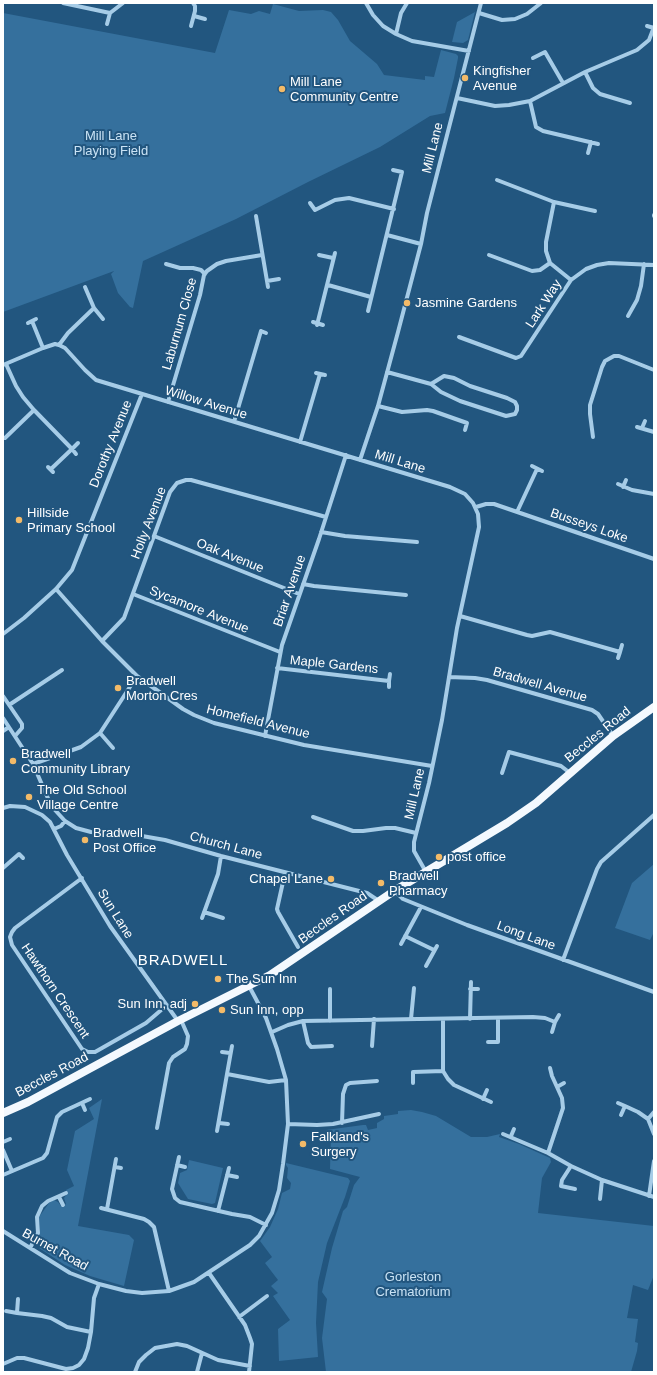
<!DOCTYPE html>
<style>
body{margin:0}
#map{position:relative;width:657px;height:1375px;overflow:hidden;background:#22567f;font-family:Helvetica,sans-serif}
canvas{display:block}
.frame{position:absolute;inset:0;border:4px solid #fff;pointer-events:none}
</style>
<div id="map">
<canvas width="657" height="1375"></canvas>
<div class="frame"></div>
</div>
<script>
const g = document.querySelector('canvas').getContext('2d');
g.lineJoin = 'round';
function paint(path, color) { g.fillStyle = color; g.fill(path, 'evenodd'); }
const toPath = rows => new Path2D(rows.map(r => 'M' + r).join(''));
function stroke(path, color, width, dash) { g.strokeStyle = color; g.lineWidth = width; g.lineCap = dash ? 'butt' : 'round'; g.setLineDash(dash || []); g.stroke(path); }
function label(font, color, halo, rows, align = 'center') {
  g.font = font + ' Helvetica,sans-serif'; g.lineWidth = 4; g.setLineDash([]); g.textBaseline = 'middle'; g.strokeStyle = halo; g.fillStyle = color; for (const [text, x, y, turn = 0] of rows) {
    g.save(); g.translate(x, y); g.rotate((+turn || 0) * Math.PI / 180); g.textAlign = isNaN(turn) ? turn : align; if (halo) g.strokeText(text, 0, 0); g.fillText(text, 0, 0); g.restore();
  }
}
const green = toPath([
 [273,4,299,11,323,10,331,12,338,20,350,41,377,64,384,75,425,80,425,76,434,77,441,50,456,54,458,56,458,58,454,78,445,113,430,116,380,147,308,182,236,219,143,261,133,308,130,307,118,293,111,274,114,271,3,312,3,13,215,53,229,10,251,14,259,11,270,14],
 [475,12,468,40,463,43,452,42,457,22],
 [654,864,654,932,650,940,615,928,632,883],
 [102,1099,78,1226,129,1235,134,1240,124,1286,90,1276,65,1265,39,1248,40,1230,39,1217,49,1203,54,1200,58,1202,61,1206,66,1204,64,1198,67,1194,66,1190,74,1186,67,1170,75,1131,94,1119,89,1108],
 [411,1110,422,1112,436,1116,471,1137,487,1137,500,1134,499,1137,519,1144,550,1158,551,1162,542,1178,538,1213,654,1226,654,1275,648,1290,633,1285,627,1318,638,1319,635,1342,638,1343,637,1351,631,1372,326,1372,322,1338,327,1299,322,1292,332,1248,343,1211,347,1207,354,1185,360,1177,330,1169,331,1134,327,1134,326,1130,363,1125,366,1125,368,1130,377,1128,377,1123,384,1119,384,1116,398,1114,398,1111],
 [189,1160,223,1168,215,1203,212,1204,188,1199,178,1183,180,1173,187,1170],
 [286,1163,348,1178,350,1181,345,1197,327,1243,318,1282,316,1323,318,1357,279,1361,278,1329,290,1320,273,1296,278,1293,271,1286,278,1280,265,1263,272,1257,260,1241,270,1227,278,1209,282,1193,290,1189,291,1183,287,1178,288,1168,286,1165]
]);
const minor = toPath([
 [63,3,110,13,123,3],
 [366,3,373,15,383,26,396,34,412,41,469,51],
 [479,13,502,20,515,19,527,14,541,3],
 [194,16,205,19],
 [107,24,110,13],
 [191,26,195,11,195,6,193,3],
 [647,26,654,28],
 [396,34,401,13,407,3],
 [533,58,545,52,563,83],
 [585,72,593,88,600,94,630,103],
 [457,98,495,106,509,105,530,101,585,72,637,50,649,40,654,27],
 [530,101,536,127,543,131,598,144],
 [588,153,591,142],
 [497,180,554,202,595,211],
 [554,202,546,242,546,251,550,263,571,280],
 [310,203,315,210,335,200,349,198,394,209],
 [256,216,268,287],
 [654,216,654,215],
 [387,235,421,244],
 [319,255,333,258],
 [489,255,532,271,540,270,550,263],
 [166,264,180,268,193,268,201,270,205,274],
 [267,281,279,279],
 [328,285,371,297],
 [85,287,94,308,103,319],
 [368,311,402,172,393,170],
 [628,316,637,300,641,286,644,264],
 [32,321,43,348],
 [313,322,323,325],
 [28,323,36,319],
 [317,325,335,253],
 [459,337,516,358,521,356,571,280,586,269,597,265,609,263,654,265],
 [59,345,65,348,85,370,96,380,450,487,465,494,473,503,478,514,479,527,457,628,442,720,429,783,414,842,414,851,426,872],
 [59,345,68,333,94,308],
 [6,364,16,386,23,397,34,410,72,449,51,469],
 [3,365,43,348,55,344,59,345],
 [387,372,431,384,441,392,460,401,506,416,515,414,517,410,517,406,515,402,507,398,470,386,454,378,444,376,431,384],
 [316,373,325,375],
 [168,402,200,295,204,275,207,271,217,264,226,261,262,255],
 [378,406,402,412,427,410,433,411,467,423,465,430],
 [234,422,261,331,266,333],
 [637,427,654,432],
 [642,428,645,421],
 [593,437,590,414,590,405,602,367,605,361,614,356,619,356,654,370],
 [5,438,34,410],
 [300,442,320,374],
 [76,454,72,449,78,443],
 [360,460,378,406,398,332,421,244,427,213,481,3],
 [532,466,542,471],
 [48,467,53,472],
 [618,484,632,490,654,494],
 [623,487,626,480],
 [476,507,486,504,494,504,654,559],
 [517,512,537,469],
 [321,532,345,536,417,542],
 [154,536,299,594],
 [303,584,314,586,406,595],
 [56,589,102,641,137,676,183,709,194,715,214,723,304,745,432,766],
 [133,594,280,652],
 [460,616,527,635,532,636,550,632,620,652,622,645],
 [3,634,24,618,56,589,72,570,142,394],
 [102,641,124,618,170,492,177,483,186,480,191,480,326,517],
 [618,658,620,652],
 [277,668,389,681,390,674],
 [449,677,475,678,487,680,592,710,598,714,613,736],
 [389,687,389,681],
 [3,696,22,724,22,728,15,736],
 [9,705,62,670],
 [3,718,33,764,50,803,55,810,65,821,76,828,91,832,142,836,165,840,221,856,367,893,379,901],
 [3,731,9,727],
 [100,733,113,748],
 [265,736,282,645,319,539,346,455],
 [33,764,81,747,100,733,137,676],
 [502,773,509,752,561,766,570,773],
 [3,808,10,806,25,807,42,815,50,822,67,855,110,926,178,1021],
 [313,817,353,831,363,831,386,828,395,828,416,833],
 [54,829,61,826,65,821],
 [3,868,19,854,23,858],
 [285,873,277,909,278,912,298,947],
 [82,878,15,928,12,932,10,937,12,945,82,1049,88,1052,95,1052,146,1023,167,1005],
 [395,891,403,899,467,925,654,992],
 [204,912,223,918],
 [202,918,218,874,221,856],
 [405,936,434,950],
 [401,944,421,907],
 [563,960,597,869,601,862,654,815],
 [426,966,437,946],
 [330,989,330,1021],
 [470,989,478,989],
 [411,1019,414,988],
 [443,1019,443,1071,448,1079,454,1085,491,1102],
 [470,1019,471,982],
 [303,1021,308,1043,311,1047,332,1046],
 [272,1032,288,1025,303,1021,533,1017,545,1018,555,1022,559,1015],
 [552,1032,555,1022],
 [488,1042,498,1042,498,1018],
 [372,1046,374,1019],
 [222,1052,230,1053],
 [227,1074,232,1046],
 [413,1083,413,1072,443,1071],
 [557,1087,564,1083],
 [483,1099,487,1090],
 [82,1103,85,1110],
 [618,1103,625,1106],
 [621,1115,625,1106,638,1112,648,1119,654,1134],
 [648,1119,654,1112],
 [219,1123,228,1124],
 [342,1123,343,1094,346,1085,350,1083,377,1081],
 [288,1124,317,1125,333,1124,379,1114],
 [157,1128,169,1063,173,1057,185,1049,187,1044,188,1036,181,1020],
 [217,1131,227,1074,269,1082,286,1080],
 [503,1134,548,1153,571,1166,602,1180,654,1197],
 [511,1136,514,1129],
 [3,1142,10,1139],
 [3,1150,12,1171],
 [548,1153,563,1108,562,1098,552,1076,550,1068],
 [179,1157,172,1189,175,1198,180,1202,232,1214,250,1217,266,1225],
 [177,1165,185,1167],
 [571,1166,562,1180,561,1186,575,1189],
 [115,1167,121,1168],
 [3,1175,43,1158,47,1153,57,1117,62,1112,90,1099],
 [227,1175,237,1177],
 [649,1196,654,1161],
 [59,1197,63,1205],
 [600,1199,602,1180],
 [101,1208,144,1219,149,1222,154,1227,169,1291],
 [107,1209,116,1159],
 [218,1211,229,1168],
 [3,1231,70,1273,99,1284,126,1291,142,1293,169,1291,194,1282,250,1245,259,1236,272,1213,279,1190,283,1164,288,1124,286,1080,277,1049,266,1018,249,986],
 [30,1248,38,1233,37,1217,42,1206,48,1201,66,1193],
 [209,1273,245,1325,250,1338,252,1344,249,1372],
 [18,1299,17,1313,42,1316,51,1318,67,1327,91,1332],
 [6,1311,17,1313],
 [239,1317,267,1296],
 [3,1364,17,1358,24,1358,66,1369,73,1368,79,1365,84,1359,88,1348,91,1332,94,1298,99,1284],
 [135,1372,139,1362,146,1355,155,1348,177,1344,187,1346,218,1360,250,1366],
 [197,1372,202,1353]
]);
const trunk = toPath([
 [3,1113,28,1102,178,1021,270,975,394,891,507,823,536,803,613,736,654,707]
]);
const markers = [
 [465,78,4,"#f3ba68"],
 [282,89,4,"#f3ba68"],
 [407,303,4,"#f3ba68"],
 [19,520,4,"#f3ba68"],
 [118,688,4,"#f3ba68"],
 [13,761,4,"#f3ba68"],
 [29,797,4,"#f3ba68"],
 [85,840,4,"#f3ba68"],
 [439,857,4,"#f3ba68"],
 [331,879,4,"#f3ba68"],
 [381,883,4,"#f3ba68"],
 [218,979,4,"#f3ba68"],
 [195,1004,4,"#f3ba68"],
 [222,1010,4,"#f3ba68"],
 [303,1144,4,"#f3ba68"]
];
const poiNames = [
 ["Kingfisher",473,71],
 ["Avenue",473,86],
 ["Mill Lane",290,82],
 ["Community Centre",290,97],
 ["Jasmine Gardens",415,303],
 ["Hillside",27,513],
 ["Primary School",27,528],
 ["Bradwell",126,681],
 ["Morton Cres",126,696],
 ["Bradwell",21,754],
 ["Community Library",21,769],
 ["The Old School",37,790],
 ["Village Centre",37,805],
 ["Bradwell",93,833],
 ["Post Office",93,848],
 ["post office",447,857],
 ["Bradwell",389,876],
 ["Pharmacy",389,891],
 ["Chapel Lane",323,879,"right"],
 ["The Sun Inn",226,979],
 ["Sun Inn, adj",187,1004,"right"],
 ["Sun Inn, opp",230,1010],
 ["Falkland's",311,1137],
 ["Surgery",311,1152]
];
const parkNames = [
 ["Mill Lane",111,136],
 ["Playing Field",111,151],
 ["Gorleston",413,1277],
 ["Crematorium",413,1292]
];
const streetNames = [
 ["Mill Lane",433,148,-76],
 ["Lark Way",544,304,-57],
 ["Laburnum Close",180,324,-74],
 ["Willow Avenue",206,403,17],
 ["Dorothy Avenue",111,444,-68],
 ["Mill Lane",400,462,17],
 ["Holly Avenue",149,523,-69],
 ["Busseys Loke",589,526,19],
 ["Oak Avenue",230,556,22],
 ["Briar Avenue",290,591,-71],
 ["Sycamore Avenue",199,610,22],
 ["Maple Gardens",334,665,6],
 ["Bradwell Avenue",540,685,16],
 ["Homefield Avenue",258,722,14],
 ["Beccles Road",598,735,-39],
 ["Mill Lane",415,794,-77],
 ["Church Lane",226,846,15],
 ["Sun Lane",115,914,58],
 ["Beccles Road",333,918,-35],
 ["Long Lane",526,936,20],
 ["Hawthorn Crescent",55,991,56],
 ["Beccles Road",52,1075,-28],
 ["Burnet Road",55,1250,29]
];
const quarterNames = [
 ["BRADWELL",183,961]
];
paint(green, '#35709d');
stroke(minor, '#a6cce7', 4);
stroke(trunk, '#f4f9fe', 8);
for (const [x, y, r, color] of markers) { const dot = new Path2D(); dot.arc(x, y, r, 0, 2 * Math.PI); g.fillStyle = color; g.fill(dot); stroke(dot, '#22567f', 1.5); }
label('13px', '#fff', '#22567f', poiNames, 'left');
label('13px', '#cae3f5', '#22567f', parkNames);
label('13px', '#fff', '#22567f', streetNames);
g.letterSpacing = '1px';
label('15px', '#fff', '#22567f', quarterNames);
g.letterSpacing = '0px';
</script>
